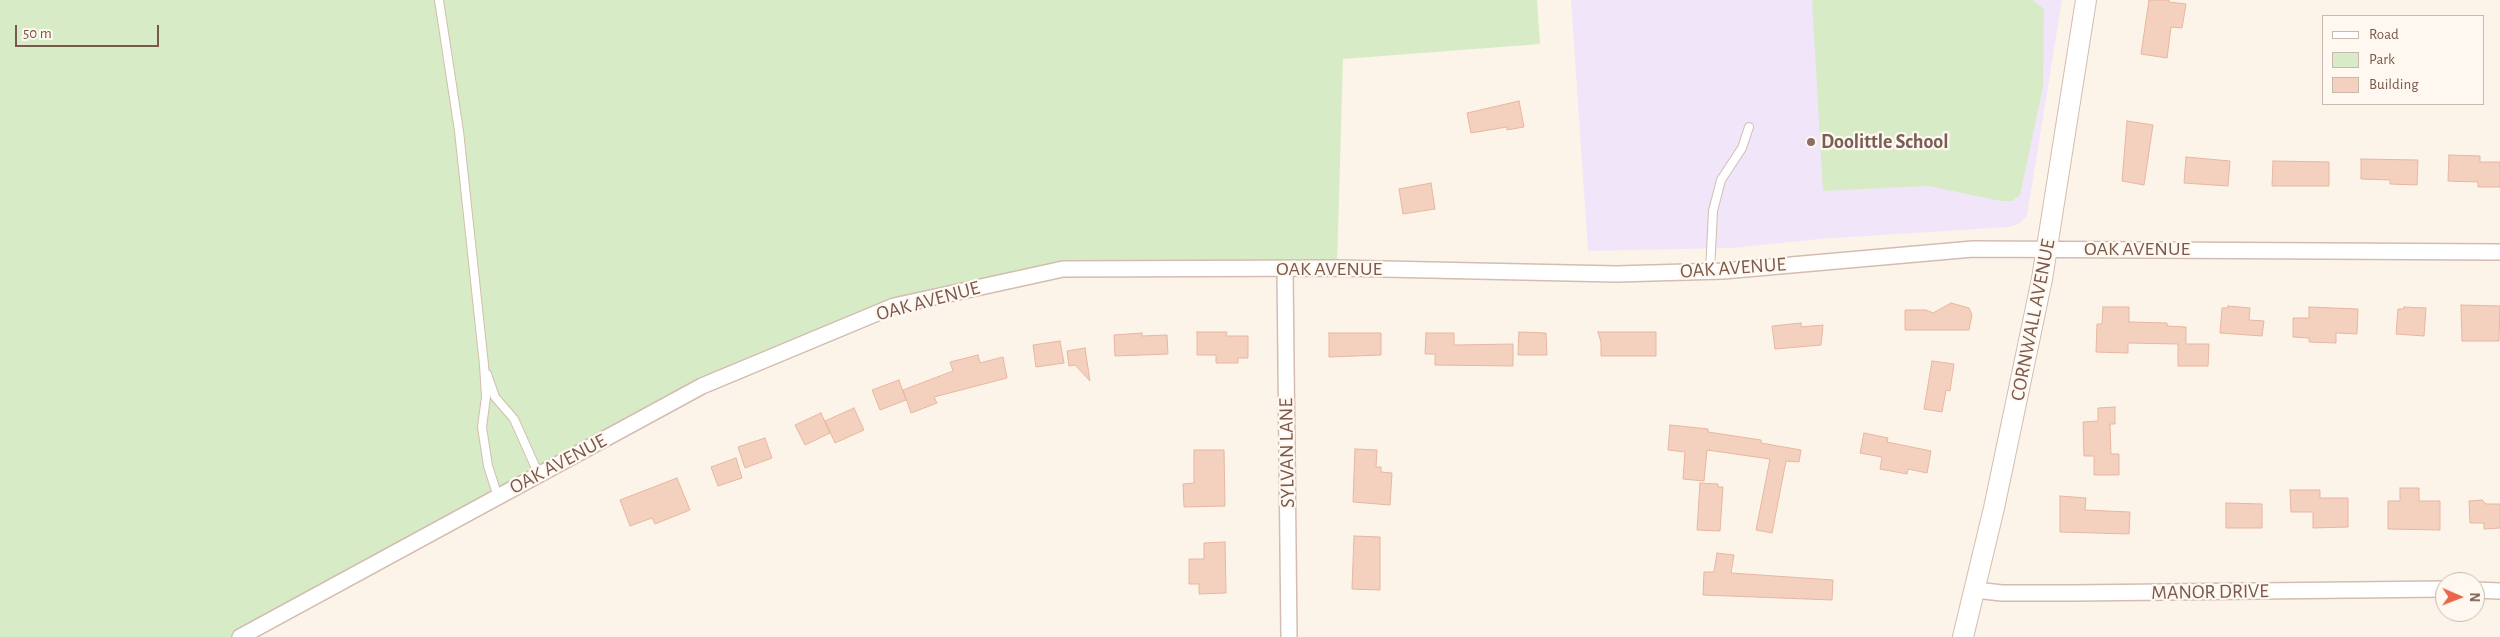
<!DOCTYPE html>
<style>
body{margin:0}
#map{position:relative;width:2500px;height:637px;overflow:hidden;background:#fdf4e9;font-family:"Alegreya Sans",sans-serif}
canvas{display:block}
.legend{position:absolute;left:2322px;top:15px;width:162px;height:90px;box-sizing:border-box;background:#fff8f0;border:1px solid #c9b8ae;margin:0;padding:6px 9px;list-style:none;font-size:15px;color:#79594b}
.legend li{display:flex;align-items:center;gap:10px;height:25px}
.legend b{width:25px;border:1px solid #c9b8ae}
.north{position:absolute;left:2435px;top:572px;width:50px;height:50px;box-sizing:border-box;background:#fff8f0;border:1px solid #c9b8ae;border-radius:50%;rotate:91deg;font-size:14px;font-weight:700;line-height:20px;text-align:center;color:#79594b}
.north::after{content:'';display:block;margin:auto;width:18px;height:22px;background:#ea654a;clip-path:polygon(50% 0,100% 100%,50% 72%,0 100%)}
.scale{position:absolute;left:15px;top:25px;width:144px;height:22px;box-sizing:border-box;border:2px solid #79594b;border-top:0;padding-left:6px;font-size:15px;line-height:18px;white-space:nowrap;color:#79594b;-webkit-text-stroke:4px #fff8f0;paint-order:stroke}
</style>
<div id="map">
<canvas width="2500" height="637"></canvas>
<ul class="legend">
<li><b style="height:6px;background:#fff"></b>Road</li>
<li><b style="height:14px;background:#d7ecc6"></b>Park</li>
<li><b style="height:14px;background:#f4d1bf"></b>Building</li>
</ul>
<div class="north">N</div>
<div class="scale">50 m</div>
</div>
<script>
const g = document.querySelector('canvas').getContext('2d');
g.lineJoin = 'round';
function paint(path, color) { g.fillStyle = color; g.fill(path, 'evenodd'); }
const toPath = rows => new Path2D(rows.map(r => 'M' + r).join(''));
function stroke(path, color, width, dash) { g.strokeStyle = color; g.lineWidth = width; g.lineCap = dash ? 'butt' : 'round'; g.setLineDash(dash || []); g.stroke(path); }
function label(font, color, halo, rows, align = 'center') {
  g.font = font + ' "Alegreya Sans",sans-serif'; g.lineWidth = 4.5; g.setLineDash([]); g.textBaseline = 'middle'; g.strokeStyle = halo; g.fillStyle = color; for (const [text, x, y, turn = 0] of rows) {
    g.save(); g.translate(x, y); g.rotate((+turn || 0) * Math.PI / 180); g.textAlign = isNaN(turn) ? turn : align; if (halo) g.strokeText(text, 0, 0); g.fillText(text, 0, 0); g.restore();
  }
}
const education = toPath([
 [1571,0,2062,0,2027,216,2019,224,2009,227,1819,239,1733,248,1588,251]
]);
const green = toPath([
 [0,0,1537,0,1540,44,1343,59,1337,268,1063,269,894,306,702,386,240,637,0,637],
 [1812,0,2032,0,2044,9,2043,87,2020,195,2012,201,2001,201,1928,186,1823,191]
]);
const building = toPath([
 [2149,0,2169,0,2169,2,2186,4,2182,28,2171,27,2167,58,2141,54,2149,0],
 [1519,101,1524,127,1507,130,1507,127,1471,133,1467,113,1519,101],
 [2127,121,2153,125,2144,185,2122,181,2127,121],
 [2449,155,2480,156,2480,162,2500,162,2500,187,2478,187,2478,182,2448,181,2449,155],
 [2186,157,2230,161,2228,186,2184,183,2186,157],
 [2361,159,2418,160,2417,185,2390,184,2390,180,2361,179,2361,159],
 [2273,161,2329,162,2329,186,2272,186,2273,161],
 [1431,183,1435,209,1403,214,1399,189,1431,183],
 [1951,303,1969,308,1972,315,1969,330,1905,330,1905,310,1926,310,1933,313,1951,303],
 [2461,305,2500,306,2499,341,2462,341,2461,305],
 [2228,306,2250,308,2249,320,2264,321,2262,336,2220,333,2222,308,2228,308,2228,306],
 [2103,307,2129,307,2129,322,2167,323,2167,326,2186,327,2186,344,2209,344,2208,366,2178,366,2178,344,2128,343,2128,353,2096,352,2097,324,2102,324,2103,307],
 [2309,307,2358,309,2357,334,2336,333,2336,343,2309,342,2309,338,2293,337,2293,318,2309,318,2309,307],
 [2404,307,2426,308,2424,336,2396,334,2398,309,2404,309,2404,307],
 [1801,323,1801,327,1823,325,1821,345,1775,349,1772,326,1801,323],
 [1197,332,1227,332,1226,336,1248,336,1248,358,1238,358,1238,363,1216,363,1216,355,1197,355,1197,332],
 [1519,332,1546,333,1547,355,1518,355,1519,332],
 [1598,332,1656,332,1656,356,1601,356,1601,342,1598,332],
 [1142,333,1142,336,1167,335,1168,354,1115,356,1114,335,1142,333],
 [1329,333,1381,333,1381,355,1329,357,1329,333],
 [1426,333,1454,333,1454,345,1513,344,1513,366,1435,365,1435,354,1425,354,1426,333],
 [1060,341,1064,363,1036,367,1033,345,1060,341],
 [1085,348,1090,381,1075,365,1069,366,1067,351,1085,348],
 [978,355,980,363,1003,357,1007,378,934,397,937,403,911,413,903,390,953,371,950,362,978,355],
 [1932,361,1954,364,1950,391,1946,390,1942,412,1924,409,1932,361],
 [899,380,906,400,880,410,872,390,899,380],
 [2115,407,2115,424,2110,424,2111,454,2119,454,2119,475,2094,475,2094,456,2084,456,2083,422,2098,421,2098,408,2115,407],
 [854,408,864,430,835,443,825,421,854,408],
 [821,413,830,433,805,445,795,425,821,413],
 [1670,425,1708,429,1708,432,1761,440,1761,443,1801,450,1799,462,1786,461,1772,533,1756,530,1770,459,1707,450,1704,481,1683,479,1685,452,1668,450,1670,425],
 [1864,433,1888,438,1887,442,1931,451,1927,473,1908,469,1907,474,1880,469,1882,457,1860,453,1864,433],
 [765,438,772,458,745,468,738,447,765,438],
 [1355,449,1377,450,1376,467,1381,467,1381,472,1392,473,1390,505,1353,502,1355,449],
 [1194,450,1224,450,1225,506,1184,507,1183,484,1194,483,1194,450],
 [736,458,742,478,718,486,711,467,736,458],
 [677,478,690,510,655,524,652,518,630,526,620,500,677,478],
 [1700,483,1718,484,1718,487,1723,487,1720,531,1697,530,1700,483],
 [2400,488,2419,488,2419,501,2440,501,2440,530,2388,529,2388,501,2400,501,2400,488],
 [2290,490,2320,490,2320,498,2348,498,2348,527,2313,528,2313,512,2291,512,2290,490],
 [2060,496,2086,498,2085,510,2130,512,2129,534,2060,532,2060,496],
 [2482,500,2486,504,2500,504,2500,528,2484,529,2484,523,2470,523,2469,501,2482,500],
 [2226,503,2262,504,2262,528,2226,528,2226,503],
 [1354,536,1380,537,1380,590,1352,589,1354,536],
 [1225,542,1226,593,1199,594,1199,584,1189,584,1189,559,1204,559,1204,543,1225,542],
 [1717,553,1734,555,1731,573,1833,580,1832,600,1703,595,1704,572,1714,572,1717,553]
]);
const service = toPath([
 [439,0,459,131,484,365,486,397,482,427,488,466,498,497],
 [1710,271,1713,211,1721,180,1742,148,1749,127],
 [487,374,495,397,514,419,539,475]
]);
const minor = toPath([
 [1285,270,1289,637],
 [1975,590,2002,593,2073,593,2445,589],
 [2475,590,2500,591],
 [240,637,702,386,894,306,1063,269,1337,268,1616,274,1723,271,1973,249,2500,252]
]);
const tertiary = toPath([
 [1963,637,1994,508,2042,279,2086,0]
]);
const markers = [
 [1811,142,5,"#8d6e63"]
];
const educationNames = [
 ["Doolittle School",1821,142]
];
const streetNames = [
 ["OAK AVENUE",2137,249],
 ["OAK AVENUE",1733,268,-4],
 ["OAK AVENUE",1329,269],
 ["OAK AVENUE",928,301,-15],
 ["CORNWALL AVENUE",2033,320,-79],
 ["SYLVAN LANE",1287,453,-91],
 ["OAK AVENUE",558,464,-28],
 ["MANOR DRIVE",2210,592,-1]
];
paint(education, '#f1e5fa');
paint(green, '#d7ecc6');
paint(building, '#f4d1bf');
stroke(building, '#e7b69f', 1);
stroke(service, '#d3bdb0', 10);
stroke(minor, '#d3bdb0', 18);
stroke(tertiary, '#d3bdb0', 22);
stroke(service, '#fff', 8);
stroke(minor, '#fff', 15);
stroke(tertiary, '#fff', 20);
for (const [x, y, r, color] of markers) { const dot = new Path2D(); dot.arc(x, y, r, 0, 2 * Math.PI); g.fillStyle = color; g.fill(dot); stroke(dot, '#fff8f0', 2); }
label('bold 20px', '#785e54', '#fff8f0', educationNames, 'left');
label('20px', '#79594b', '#fff8f0', streetNames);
</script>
